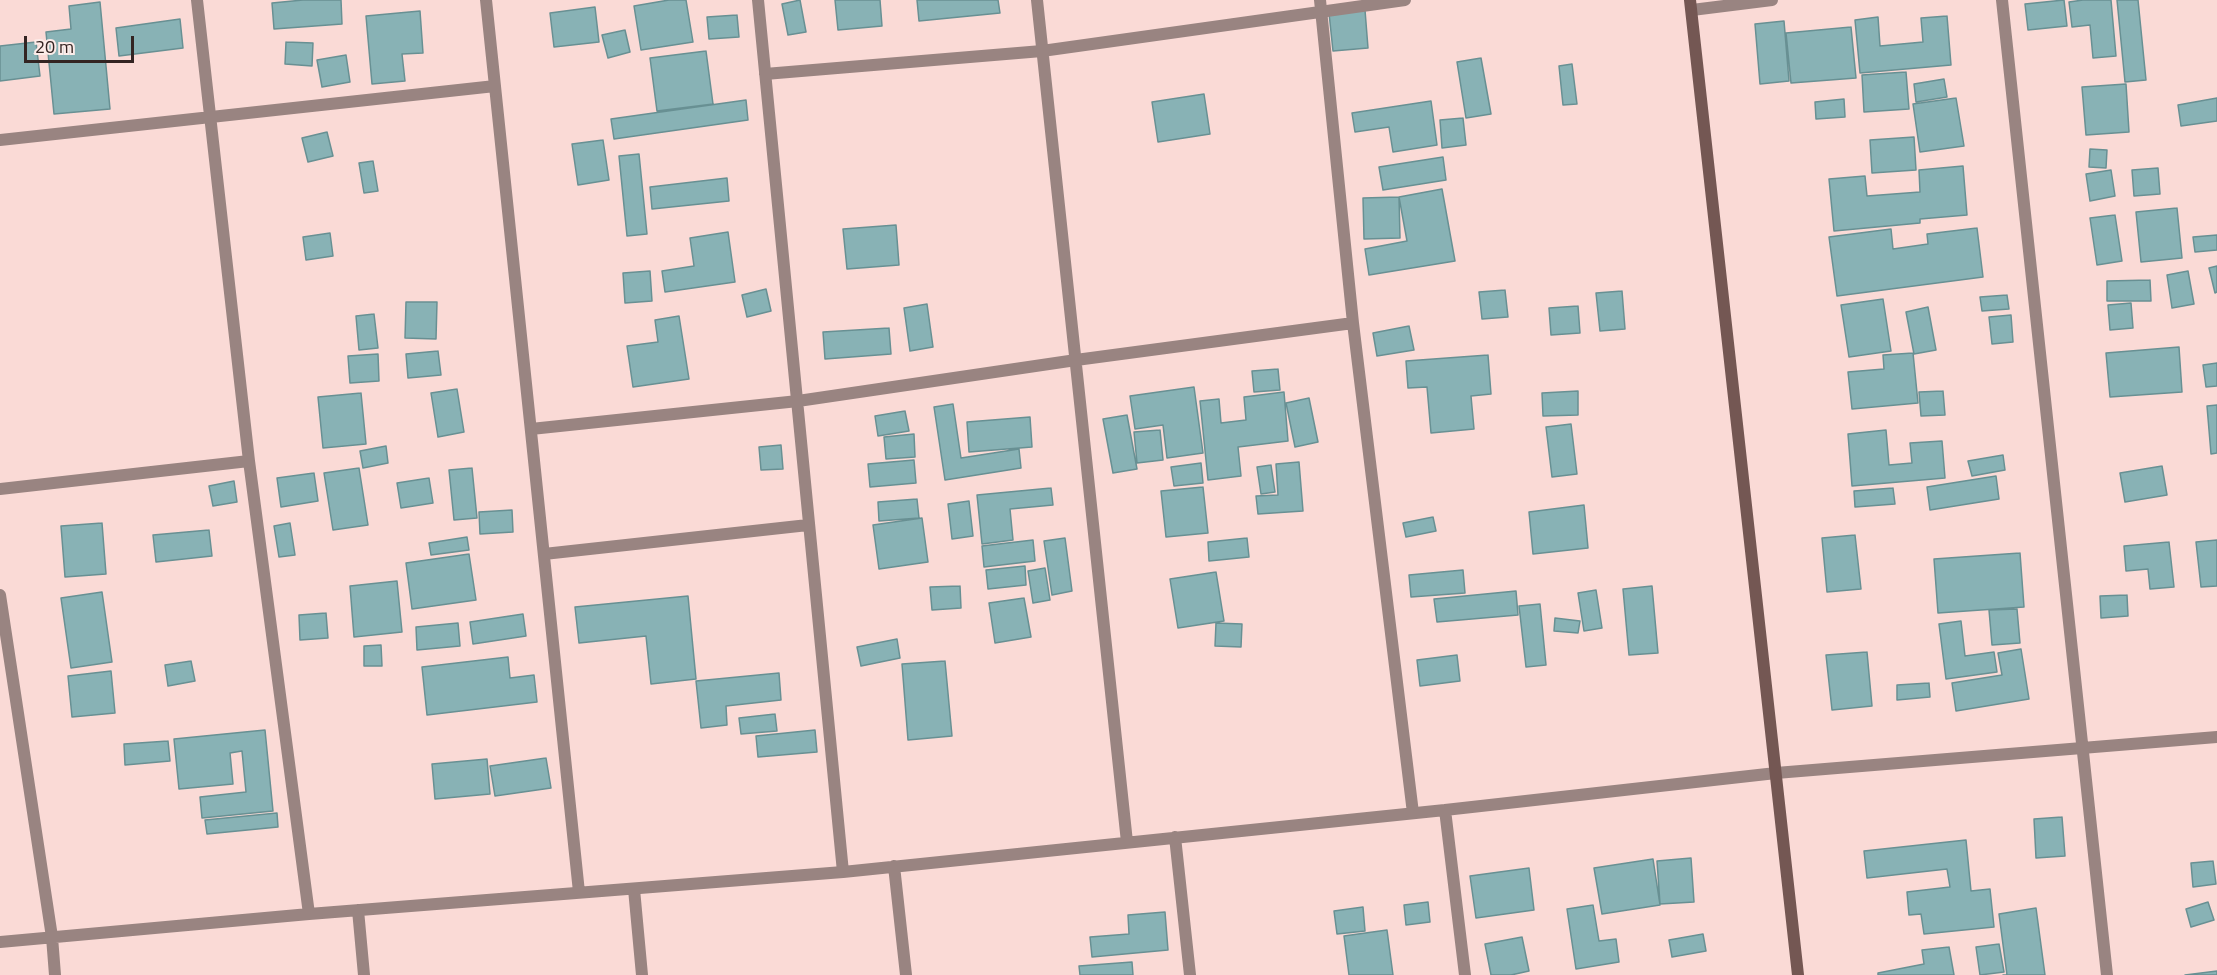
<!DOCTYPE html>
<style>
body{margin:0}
#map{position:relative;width:2217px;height:975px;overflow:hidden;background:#fadad6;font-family:"Titillium Web",sans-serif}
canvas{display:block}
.scale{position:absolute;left:24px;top:36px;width:110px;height:27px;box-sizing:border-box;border:3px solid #332422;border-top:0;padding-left:8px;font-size:18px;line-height:21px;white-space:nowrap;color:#332422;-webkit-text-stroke:4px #fcece9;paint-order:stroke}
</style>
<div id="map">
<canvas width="2217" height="975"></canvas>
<div class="scale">20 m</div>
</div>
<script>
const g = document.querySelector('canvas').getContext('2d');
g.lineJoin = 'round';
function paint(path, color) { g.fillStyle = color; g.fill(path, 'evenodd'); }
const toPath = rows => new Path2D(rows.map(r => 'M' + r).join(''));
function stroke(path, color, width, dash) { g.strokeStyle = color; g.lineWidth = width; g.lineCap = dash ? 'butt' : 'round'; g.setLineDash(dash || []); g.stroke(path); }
const building = toPath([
 [303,0,341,0,342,24,274,29,272,3,303,0],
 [669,0,686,0,693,42,641,50,634,6,669,0],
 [800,0,806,32,788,35,782,4,800,0],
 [835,0,880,0,882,26,838,30,835,0],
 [917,0,998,0,1000,13,919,21,917,0],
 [2064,0,2067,26,2028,30,2025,4,2064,0],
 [2083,0,2111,0,2116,56,2093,58,2090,25,2072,27,2069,2,2083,0],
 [2117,0,2138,0,2146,80,2125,82,2117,0],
 [100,2,110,109,54,114,46,32,71,29,69,6,100,2],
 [595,7,599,42,554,47,550,13,595,7],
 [1365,10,1368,48,1333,51,1329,13,1365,10],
 [420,11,423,53,402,54,405,81,372,84,366,16,420,11],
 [737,15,739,37,709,39,707,17,737,15],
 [1947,16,1951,65,1860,73,1855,20,1878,17,1880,46,1923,42,1921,18,1947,16],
 [180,19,183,48,119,56,116,28,180,19],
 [1784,21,1789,81,1760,84,1755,24,1784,21],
 [1851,27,1856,78,1791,83,1786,33,1851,27],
 [625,30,630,52,608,58,602,35,625,30],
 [36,42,40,76,0,81,0,46,36,42],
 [286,42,313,43,312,66,285,64,286,42],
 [706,51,713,104,657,111,650,58,706,51],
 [346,55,350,82,322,87,317,60,346,55],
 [1481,58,1491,114,1466,118,1457,62,1481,58],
 [1572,64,1577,104,1563,105,1559,66,1572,64],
 [1906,72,1909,109,1864,112,1862,75,1906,72],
 [1944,79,1947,97,1916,102,1914,84,1944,79],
 [2126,84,2129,132,2086,135,2082,87,2126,84],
 [1204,94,1210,134,1158,142,1152,102,1204,94],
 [1956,98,1964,146,1920,152,1913,104,1956,98],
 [2217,98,2217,121,2181,126,2178,105,2217,98],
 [1844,99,1845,117,1816,119,1815,102,1844,99],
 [746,100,748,120,614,139,611,119,746,100],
 [1431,101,1437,145,1393,152,1389,127,1355,132,1352,113,1431,101],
 [1463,118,1466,145,1442,148,1440,120,1463,118],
 [327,132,333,156,308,162,302,138,327,132],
 [1914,137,1916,170,1872,173,1870,140,1914,137],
 [603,140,609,180,578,185,572,144,603,140],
 [2090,149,2107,150,2106,168,2089,167,2090,149],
 [639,154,647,234,627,236,619,156,639,154],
 [1443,157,1446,180,1383,190,1379,167,1443,157],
 [373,161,378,191,364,193,359,163,373,161],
 [1963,166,1967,215,1920,219,1920,223,1834,231,1829,179,1865,176,1867,196,1920,192,1919,170,1963,166],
 [2158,168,2160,194,2134,196,2132,170,2158,168],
 [2111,170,2115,196,2090,201,2086,174,2111,170],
 [727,178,729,201,652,209,650,187,727,178],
 [1442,189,1455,261,1369,275,1365,249,1407,241,1399,197,1442,189],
 [1399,197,1400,238,1364,239,1363,198,1399,197],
 [2177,208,2182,258,2141,262,2136,212,2177,208],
 [2115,215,2122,261,2097,265,2090,218,2115,215],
 [896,225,899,265,847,269,843,229,896,225],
 [1977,228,1983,277,1837,296,1829,237,1891,229,1893,249,1928,244,1927,234,1977,228],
 [728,232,735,282,665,292,662,271,694,266,690,238,728,232],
 [330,233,333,256,306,260,303,237,330,233],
 [2217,235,2217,250,2195,252,2193,237,2217,235],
 [2217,266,2217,292,2215,293,2209,268,2217,266],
 [650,271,652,301,625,303,623,273,650,271],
 [2188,271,2194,304,2172,308,2167,275,2188,271],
 [2150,280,2151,301,2107,301,2107,281,2150,280],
 [766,289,771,311,747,317,742,295,766,289],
 [1505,290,1508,317,1482,319,1479,292,1505,290],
 [1622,291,1625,329,1600,331,1596,293,1622,291],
 [2007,295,2009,309,1982,311,1980,297,2007,295],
 [1883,299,1891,351,1849,357,1841,305,1883,299],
 [406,302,437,302,436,339,405,338,406,302],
 [2131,303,2133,328,2110,330,2108,305,2131,303],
 [927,304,933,347,910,351,904,308,927,304],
 [1578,306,1580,333,1551,335,1549,308,1578,306],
 [1928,307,1936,350,1914,354,1906,312,1928,307],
 [374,314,378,348,359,350,356,316,374,314],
 [2011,315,2013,342,1992,344,1989,317,2011,315],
 [679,316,689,379,633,387,627,346,658,342,655,320,679,316],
 [1409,326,1414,350,1377,356,1373,333,1409,326],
 [889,328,891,354,825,359,823,332,889,328],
 [2179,347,2182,392,2110,397,2106,353,2179,347],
 [438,351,441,375,408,378,406,354,438,351],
 [1913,353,1918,403,1852,409,1848,372,1884,369,1883,355,1913,353],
 [378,354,379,381,350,383,348,356,378,354],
 [1488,355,1491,394,1471,396,1474,429,1431,433,1427,387,1408,388,1406,361,1488,355],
 [2217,363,2217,386,2206,387,2203,365,2217,363],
 [1278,369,1280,390,1254,392,1252,371,1278,369],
 [1194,387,1203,453,1167,458,1163,425,1135,429,1130,396,1194,387],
 [457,389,464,432,438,437,431,393,457,389],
 [1578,391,1578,415,1543,416,1542,393,1578,391],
 [1943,391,1945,415,1921,416,1919,392,1943,391],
 [1284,392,1288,441,1238,447,1241,476,1208,480,1200,401,1219,399,1221,423,1246,420,1244,397,1284,392],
 [361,393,366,444,323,448,318,397,361,393],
 [1309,398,1318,442,1295,447,1286,403,1309,398],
 [953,404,961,458,1019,449,1021,468,945,480,934,407,953,404],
 [2217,405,2217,453,2211,454,2207,406,2217,405],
 [905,411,909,431,878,436,875,416,905,411],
 [1127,415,1137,469,1113,473,1103,419,1127,415],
 [1030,417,1032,447,969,452,967,422,1030,417],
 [1571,424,1577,474,1552,477,1546,427,1571,424],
 [1160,430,1163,460,1137,463,1134,432,1160,430],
 [1886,430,1889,465,1912,463,1910,443,1942,441,1945,478,1852,486,1848,434,1886,430],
 [914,434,915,457,886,459,884,437,914,434],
 [781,445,783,469,761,470,759,447,781,445],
 [386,446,388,463,363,468,360,451,386,446],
 [2003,455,2005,470,1972,476,1968,461,2003,455],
 [914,460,916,483,870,487,868,464,914,460],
 [1299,462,1303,511,1258,514,1256,496,1278,495,1276,464,1299,462],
 [1201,463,1203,483,1174,486,1171,467,1201,463],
 [1271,465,1275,492,1261,494,1257,467,1271,465],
 [2162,466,2167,495,2125,502,2120,473,2162,466],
 [359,468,368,525,333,530,324,473,359,468],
 [472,468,477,518,454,520,449,470,472,468],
 [314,473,318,501,281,507,277,478,314,473],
 [1996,476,1999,499,1930,510,1927,487,1996,476],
 [429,478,433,503,401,508,397,483,429,478],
 [234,481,237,502,213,506,209,486,234,481],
 [1203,487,1208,533,1166,537,1161,491,1203,487],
 [1051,488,1053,505,1010,509,1013,540,982,544,977,495,1051,488],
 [1893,488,1895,504,1855,507,1854,491,1893,488],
 [917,499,919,518,879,521,878,502,917,499],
 [969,501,973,536,952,539,948,504,969,501],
 [1584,505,1588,548,1533,554,1529,512,1584,505],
 [512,510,513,532,480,534,479,512,512,510],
 [1433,517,1436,531,1406,537,1403,523,1433,517],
 [922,518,928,562,879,569,873,525,922,518],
 [102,523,106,574,65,577,61,526,102,523],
 [290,523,295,555,279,557,274,526,290,523],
 [209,530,212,556,156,562,153,535,209,530],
 [1855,535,1861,589,1827,592,1822,538,1855,535],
 [467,537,469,550,431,555,429,543,467,537],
 [1065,538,1072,591,1052,595,1044,541,1065,538],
 [1247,538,1249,557,1209,561,1208,542,1247,538],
 [1033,540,1035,561,984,567,982,546,1033,540],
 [2217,540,2217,586,2201,587,2196,542,2217,540],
 [2169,542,2174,587,2150,589,2148,569,2126,571,2124,546,2169,542],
 [2020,553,2024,607,1938,613,1934,559,2020,553],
 [469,554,476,600,412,609,406,563,469,554],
 [1025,566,1026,585,988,589,986,570,1025,566],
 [1045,568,1050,600,1033,603,1028,571,1045,568],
 [1463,570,1465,593,1411,597,1409,575,1463,570],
 [1216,572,1224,621,1178,628,1170,579,1216,572],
 [397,581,402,632,354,637,350,586,397,581],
 [960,586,961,608,932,610,930,587,960,586],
 [1652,586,1658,653,1629,655,1623,589,1652,586],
 [1596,590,1602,628,1584,631,1578,593,1596,590],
 [1516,591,1518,615,1437,622,1434,599,1516,591],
 [102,592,112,662,71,668,61,598,102,592],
 [2127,595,2128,616,2101,618,2100,596,2127,595],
 [688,596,696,679,651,684,646,636,579,643,575,607,688,596],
 [1024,598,1031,637,995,643,989,603,1024,598],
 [1540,604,1546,665,1526,667,1519,606,1540,604],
 [2017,609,2020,643,1992,645,1989,610,2017,609],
 [326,613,328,638,300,640,299,615,326,613],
 [523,614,526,636,473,644,470,622,523,614],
 [1555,618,1580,621,1578,633,1554,631,1555,618],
 [1961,621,1965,656,1994,652,1997,672,1946,679,1939,624,1961,621],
 [458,623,460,646,417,650,416,627,458,623],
 [1216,623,1242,624,1241,647,1215,646,1216,623],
 [897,639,900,658,861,666,857,647,897,639],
 [381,645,382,666,364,666,364,646,381,645],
 [2021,649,2029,699,1956,711,1952,683,2002,675,1998,653,2021,649],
 [1867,652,1872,706,1832,710,1826,655,1867,652],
 [1457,655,1460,681,1420,686,1417,660,1457,655],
 [508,657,510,678,534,675,537,702,427,715,422,667,508,657],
 [191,661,195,681,168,686,165,665,191,661],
 [945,661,952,736,908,740,902,664,945,661],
 [111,671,115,713,72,717,68,676,111,671],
 [779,673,781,700,726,706,727,725,701,728,696,681,779,673],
 [1929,683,1930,697,1897,700,1897,685,1929,683],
 [775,714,777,731,741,734,739,718,775,714],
 [265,730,273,811,202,818,200,797,246,792,242,751,230,753,233,784,179,789,174,739,265,730],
 [815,730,817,752,758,757,756,736,815,730],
 [168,741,170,761,125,765,124,744,168,741],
 [546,758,551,788,495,796,490,766,546,758],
 [487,759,490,794,435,799,432,764,487,759],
 [277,813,278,827,207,834,205,820,277,813],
 [2062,817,2065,856,2036,858,2034,819,2062,817],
 [1966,840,1971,891,1990,889,1994,927,1924,934,1921,914,1909,915,1907,892,1950,887,1947,869,1867,878,1864,851,1966,840],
 [1691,858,1694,902,1660,904,1657,861,1691,858],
 [1653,859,1660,905,1602,914,1594,868,1653,859],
 [2213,861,2216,884,2193,887,2191,863,2213,861],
 [1529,868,1534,910,1476,918,1470,876,1529,868],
 [1428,902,1430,922,1406,925,1404,905,1428,902],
 [2208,902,2214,920,2191,927,2186,909,2208,902],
 [1593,905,1599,941,1616,939,1619,962,1576,969,1567,909,1593,905],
 [1363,907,1365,931,1337,934,1334,911,1363,907],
 [2036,908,2045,975,2003,975,2007,975,1999,914,2036,908],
 [1165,912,1168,950,1092,957,1090,937,1129,934,1128,915,1165,912],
 [1387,930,1393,975,1349,975,1344,936,1387,930],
 [1703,934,1706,951,1672,957,1669,940,1703,934],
 [1522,937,1529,971,1511,975,1491,975,1485,944,1522,937],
 [1999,944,2004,972,1980,975,1976,947,1999,944],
 [1949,947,1954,975,1878,975,1878,973,1924,964,1922,950,1949,947],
 [1132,962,1133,975,1080,975,1079,966,1132,962],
 [2217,971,2217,975,2185,975,2217,971]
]);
const street = toPath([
 [197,0,249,461,309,914],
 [486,0,579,892],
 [758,0,843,872],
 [1037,0,1127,842],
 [1320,0,1353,323,1413,813],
 [2002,0,2107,975],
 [1692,10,1772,0],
 [765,74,1042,51,1405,0],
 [0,140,495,86],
 [531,429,798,401,1076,360,1353,323],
 [0,489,249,461],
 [544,554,808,525],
 [0,595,52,937,55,975],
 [1445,810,1465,975],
 [1175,837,1190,975],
 [894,866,906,975],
 [634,889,642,975],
 [358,910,364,975],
 [0,942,309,914,843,872,1445,810,1776,773,2217,737]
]);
const secondary = toPath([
 [1690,0,1798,975]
]);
paint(building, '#88b2b5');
stroke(building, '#689093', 1.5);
stroke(street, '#998481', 12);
stroke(secondary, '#745753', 12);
</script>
